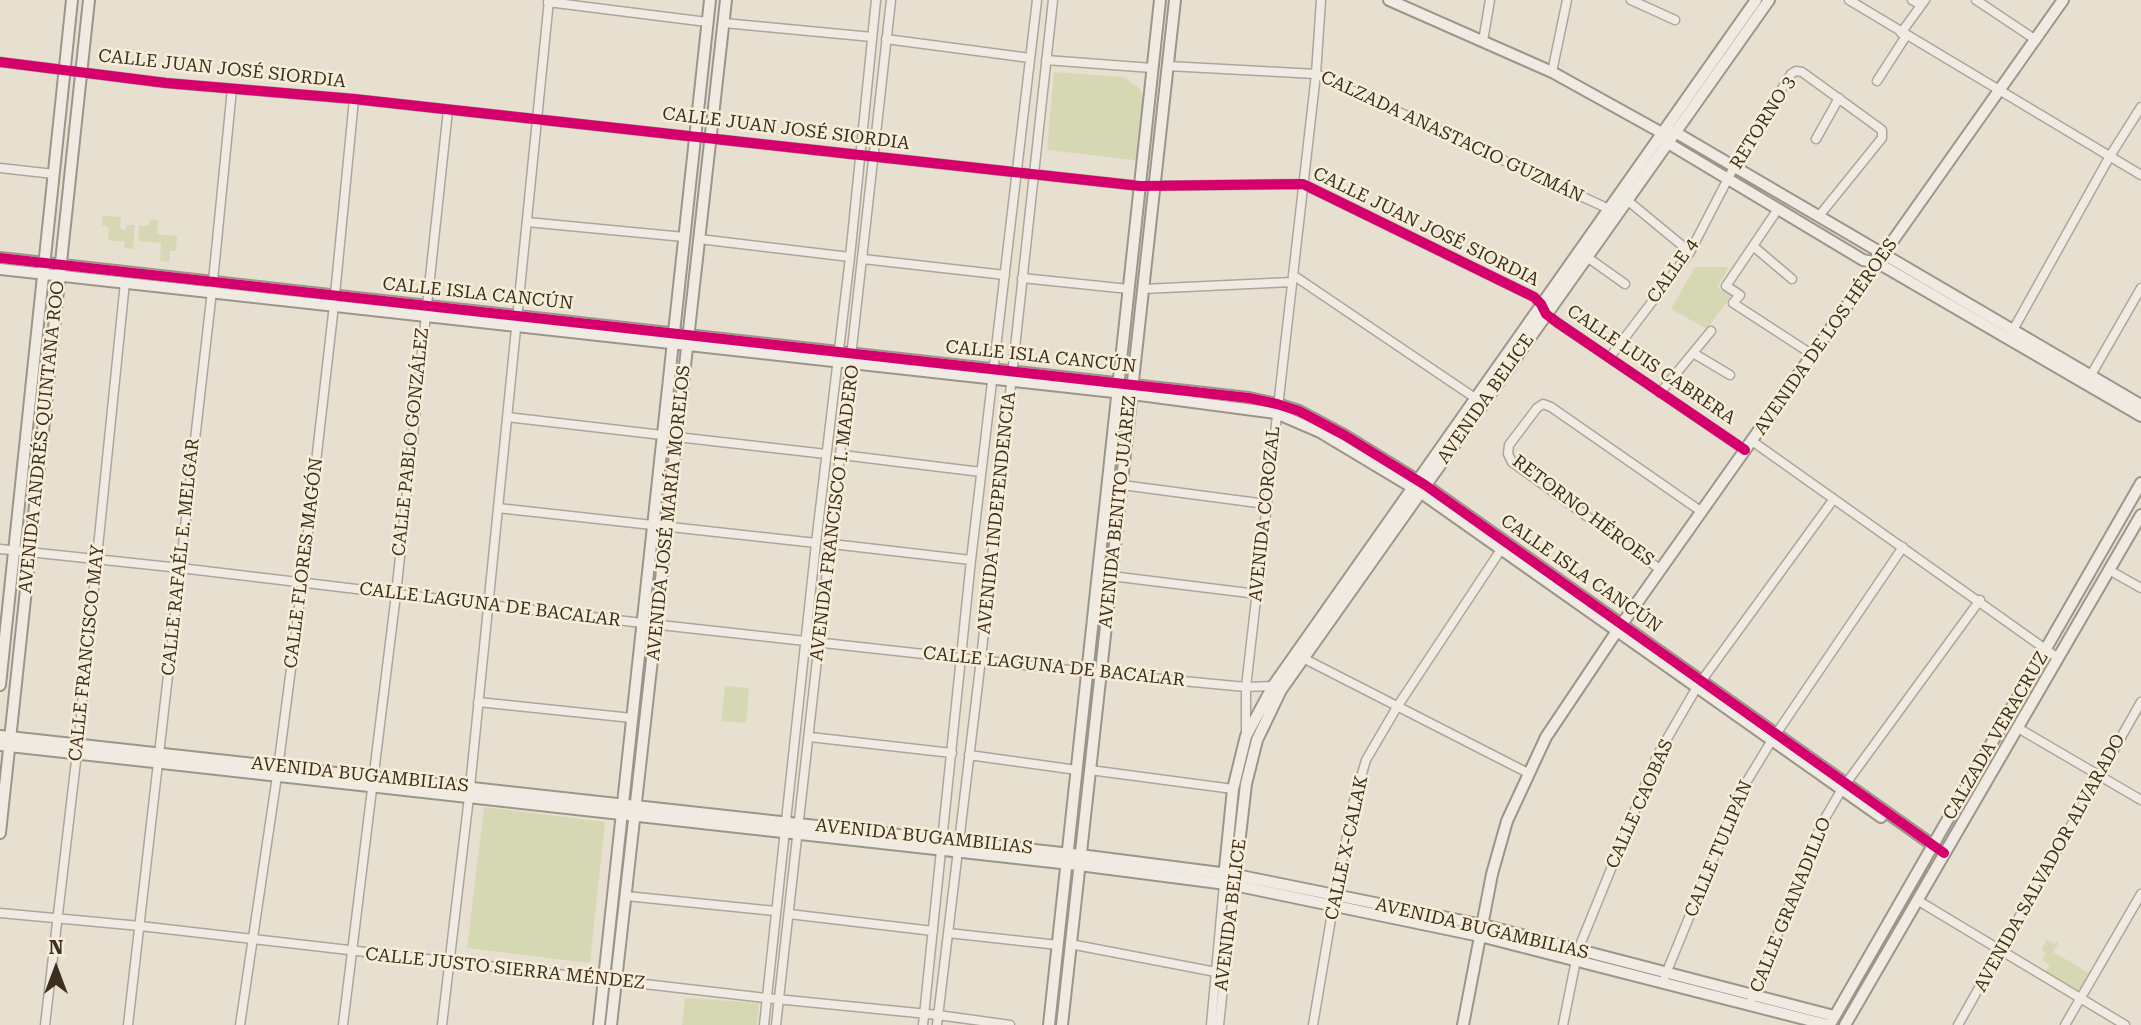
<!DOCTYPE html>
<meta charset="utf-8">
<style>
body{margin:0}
#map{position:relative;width:2141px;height:1025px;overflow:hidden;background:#e7e0d1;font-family:"Roboto Serif",serif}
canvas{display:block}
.north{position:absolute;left:21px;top:934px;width:70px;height:70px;-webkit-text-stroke:5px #f7eed8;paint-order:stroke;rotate:0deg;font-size:19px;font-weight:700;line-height:28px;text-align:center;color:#3d2e20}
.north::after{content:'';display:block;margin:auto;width:24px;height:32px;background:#3d2e20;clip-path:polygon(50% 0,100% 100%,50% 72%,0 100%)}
</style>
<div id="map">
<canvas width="2141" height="1025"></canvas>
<div class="north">N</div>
</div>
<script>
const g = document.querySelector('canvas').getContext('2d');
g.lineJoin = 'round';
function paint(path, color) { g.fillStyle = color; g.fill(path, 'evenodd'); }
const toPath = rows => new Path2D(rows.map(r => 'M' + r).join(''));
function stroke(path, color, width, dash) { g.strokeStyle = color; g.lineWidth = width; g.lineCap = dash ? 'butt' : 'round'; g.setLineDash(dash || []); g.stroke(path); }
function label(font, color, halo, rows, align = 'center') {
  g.font = font + ' "Roboto Serif",serif'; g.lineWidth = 5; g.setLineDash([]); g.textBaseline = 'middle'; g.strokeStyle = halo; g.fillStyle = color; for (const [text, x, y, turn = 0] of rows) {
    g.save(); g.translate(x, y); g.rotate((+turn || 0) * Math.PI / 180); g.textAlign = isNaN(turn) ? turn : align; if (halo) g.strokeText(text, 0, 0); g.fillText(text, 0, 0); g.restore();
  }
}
const green = toPath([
 [1054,72,1123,77,1139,88,1150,107,1144,161,1047,150],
 [103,216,121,217,120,229,126,230,126,225,135,225,133,249,124,248,125,242,108,240,109,228,102,225],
 [150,219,158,220,157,234,177,236,176,251,170,251,169,262,160,261,161,243,138,241,139,226,149,226],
 [1695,267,1729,267,1717,287,1731,296,1707,329,1671,309],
 [725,686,749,688,746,723,721,721],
 [484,807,605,822,590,963,467,948],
 [2047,940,2055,944,2057,941,2059,942,2053,952,2091,974,2081,992,2045,971,2050,965,2042,960,2046,953,2041,950],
 [685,998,759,1003,757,1025,682,1025]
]);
const street = toPath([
 [1631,0,1675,20],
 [1849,0,2141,175],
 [1912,0,1921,5],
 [1976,0,2036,40],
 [548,2,707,22],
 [724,23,872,37],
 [1901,33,1925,0],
 [886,39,1030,58],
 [1483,41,1490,0],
 [1046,60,1152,68],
 [0,62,166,83,354,99,1140,186,1303,184,1534,297,1541,304,1546,314,1558,323,1745,450],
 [1168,66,1316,74,1609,209],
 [1552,72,1567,0],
 [1877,81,1906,36],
 [1816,139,1839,98],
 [0,168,54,174],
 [1627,200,1690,252],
 [1778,209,1726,286,1740,295,1733,303,1813,355],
 [527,222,684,237],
 [699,239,850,257],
 [1753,246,1792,279],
 [1587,257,1625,284],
 [863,259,1005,275],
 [1293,275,1475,398],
 [1022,278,1129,289],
 [1143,289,1292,282],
 [2013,330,2110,156,2141,107],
 [1693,353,1730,375],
 [1610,357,1690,252,1734,167,1791,74,1796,71,1802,72,1882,130,1882,138,1819,216],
 [2091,375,2141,288],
 [1660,393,1711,331],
 [507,417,662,435],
 [677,437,826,454],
 [1752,441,2058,658],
 [842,455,981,472],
 [1122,485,1266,504],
 [498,508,816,543],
 [832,544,971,560],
 [0,549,180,568,642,623,1087,672,1246,687,1273,686],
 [1661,570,1512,462,1508,454,1509,445,1537,408,1543,404,1551,407,1702,512],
 [2109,570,2141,588],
 [1111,576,1257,594],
 [1299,656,1528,773],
 [478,702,632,718],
 [2018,728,2141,800],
 [1246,735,1246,687,1316,74,1321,0],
 [810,737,952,753],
 [969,755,1077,770],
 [1090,770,1233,789],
 [626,896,775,911],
 [1917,900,2125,1025],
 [0,913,140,926,766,998,938,1015,1010,1025],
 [789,914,933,931],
 [948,933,1058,945],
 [1070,944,1216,972],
 [1665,976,1741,791,1772,740,1903,547],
 [1752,999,1821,825,1842,789,1980,600],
 [45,1025,78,744,125,282],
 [128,1025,212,291,232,89],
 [240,1025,277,776,302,584,334,305,354,99],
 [343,1025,396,594,448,110],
 [442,1025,469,797,549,0],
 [764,1025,816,543,850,257,876,0],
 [776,1025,891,0],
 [923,1025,971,560,1037,0],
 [937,1025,981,659,1053,0],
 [1211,1025,1224,884],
 [1219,1025,1234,885],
 [1313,1025,1333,907,1354,801,1366,760,1397,707,1504,545],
 [1563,1025,1578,950,1657,756,1697,687,1833,500],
 [1958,1025,2141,702],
 [2065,1025,2141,894]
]);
const secondary = toPath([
 [1389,0,1552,72,1662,133],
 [1668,132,1675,132,2141,405],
 [1665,138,1668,143,1863,260,1878,263,2141,416],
 [0,258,1249,398,1277,404,1299,411,1344,435,1425,485,1944,853],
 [0,269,1132,394,1276,413,1320,432,1420,492,1881,817],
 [0,685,72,0],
 [0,736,1080,855,1236,875,1483,925,1834,1016],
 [0,745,1079,865,1234,885,1480,936,1828,1025],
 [0,833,89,0],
 [1224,878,1233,789,1246,736,1273,686,1756,0],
 [1235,879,1246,784,1257,740,1281,690,1769,0],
 [1832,1021,2141,483],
 [599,1025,710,0],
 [611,1025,726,0],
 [1049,1025,1160,0],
 [1062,1025,1175,0],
 [1463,1025,1492,874,1507,821,1546,737,1617,631,2063,0],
 [1845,1025,2141,515]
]);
const cycleway = toPath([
 [0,62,166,83,354,99,1140,186,1303,184,1534,297,1541,304,1546,314,1558,323,1745,450],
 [0,258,1249,398,1277,404,1299,411,1344,435,1425,485,1944,853]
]);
const streetNames = [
 ["CALLE JUAN JOSÉ SIORDIA",222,69,6],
 ["RETORNO 3",1763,123,-58],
 ["CALLE JUAN JOSÉ SIORDIA",786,129,7],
 ["CALZADA ANASTACIO GUZMÁN",1452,137,25],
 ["CALLE JUAN JOSÉ SIORDIA",1426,227,26],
 ["CALLE 4",1673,271,-55],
 ["CALLE ISLA CANCÚN",478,294,6],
 ["AVENIDA DE LOS HÉROES",1826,337,-55],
 ["CALLE ISLA CANCÚN",1041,357,6],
 ["CALLE LUIS CABRERA",1651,365,34],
 ["AVENIDA BELICE",1486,399,-55],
 ["AVENIDA ANDRÉS QUINTANA ROO",42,437,-84],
 ["CALLE PABLO GONZÁLEZ",411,442,-84],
 ["RETORNO HÉROES",1583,511,37],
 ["AVENIDA BENITO JUÁREZ",1118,512,-84],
 ["AVENIDA JOSÉ MARÍA MORELOS",669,513,-84],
 ["AVENIDA FRANCISCO I. MADERO",835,513,-83],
 ["AVENIDA INDEPENDENCIA",997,513,-84],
 ["AVENIDA COROZAL",1265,514,-84],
 ["CALLE RAFAÉL E. MELGAR",181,557,-84],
 ["CALLE FLORES MAGÓN",304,563,-83],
 ["CALLE ISLA CANCÚN",1581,574,35],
 ["CALLE LAGUNA DE BACALAR",490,605,7],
 ["CALLE FRANCISCO MAY",87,653,-84],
 ["CALLE LAGUNA DE BACALAR",1054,667,6],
 ["CALZADA VERACRUZ",1996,736,-60],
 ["AVENIDA BUGAMBILIAS",360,775,6],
 ["CALLE CAOBAS",1640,804,-66],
 ["AVENIDA BUGAMBILIAS",924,837,6],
 ["CALLE X-CALAK",1347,848,-78],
 ["CALLE TULIPÁN",1719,849,-67],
 ["AVENIDA SALVADOR ALVARADO",2050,863,-61],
 ["CALLE GRANADILLO",1791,905,-68],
 ["AVENIDA BELICE",1231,915,-83],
 ["AVENIDA BUGAMBILIAS",1482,929,13],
 ["CALLE JUSTO SIERRA MÉNDEZ",505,969,6]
];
paint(green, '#d6d7b3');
stroke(street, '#ada599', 11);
stroke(secondary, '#9c958a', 14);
stroke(street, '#efebe3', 8);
stroke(secondary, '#efebe3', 10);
stroke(cycleway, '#d6006c', 10);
label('18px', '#3d2e20', '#f7eed8', streetNames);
</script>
